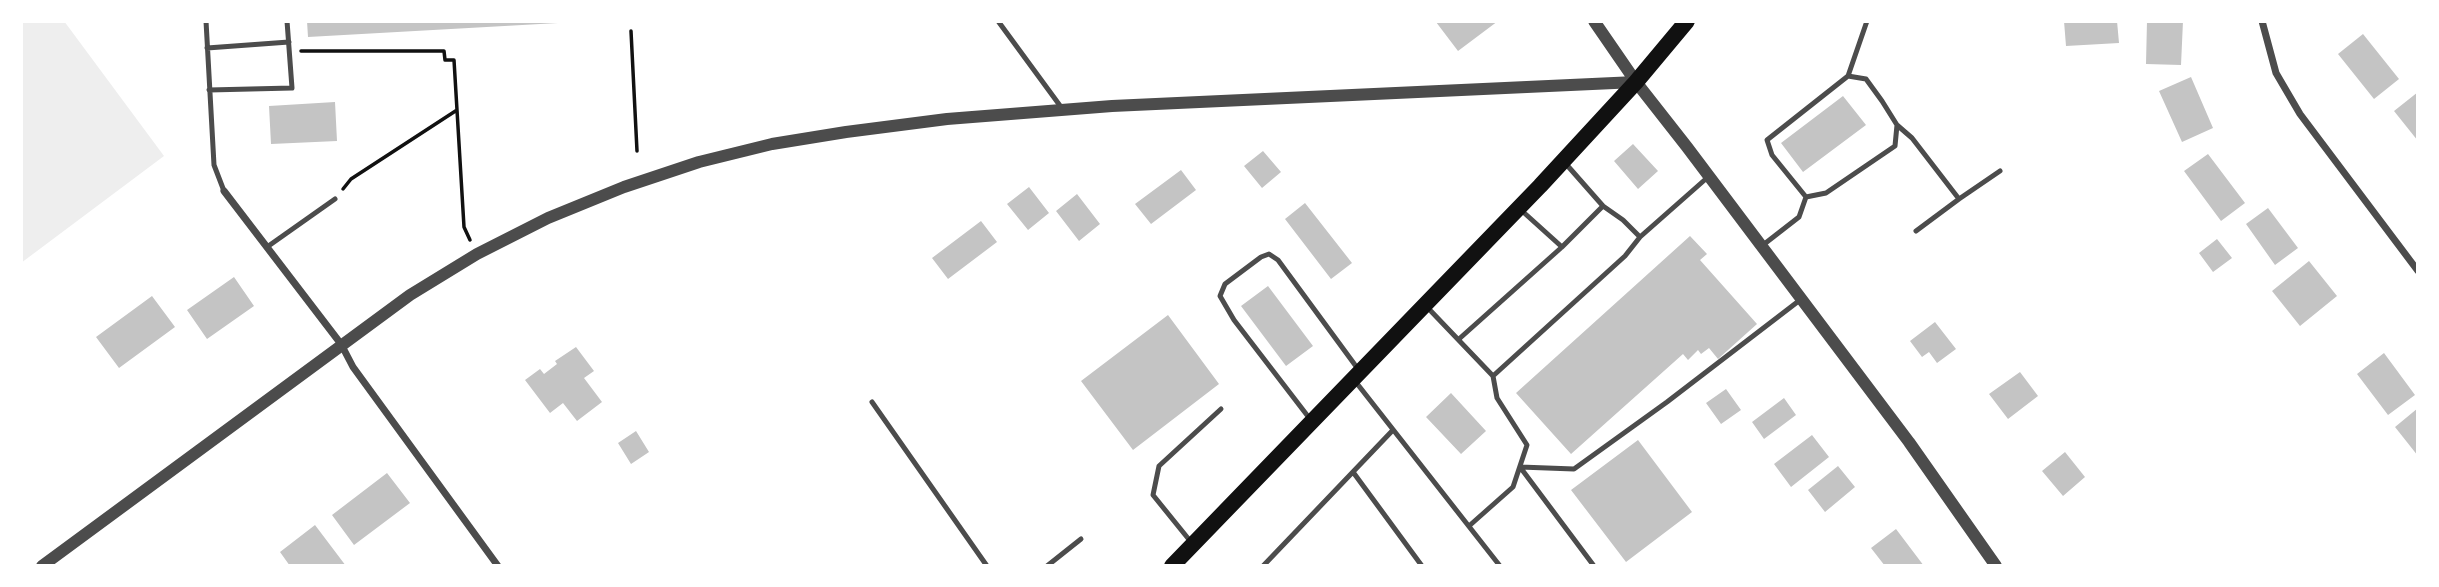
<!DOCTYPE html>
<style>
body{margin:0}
#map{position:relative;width:2439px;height:587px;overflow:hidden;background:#fff;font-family:"Noto Sans",sans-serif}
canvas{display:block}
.frame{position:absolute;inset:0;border:23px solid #fff;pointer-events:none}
</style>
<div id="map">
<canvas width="2439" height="587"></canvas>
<div class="frame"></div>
</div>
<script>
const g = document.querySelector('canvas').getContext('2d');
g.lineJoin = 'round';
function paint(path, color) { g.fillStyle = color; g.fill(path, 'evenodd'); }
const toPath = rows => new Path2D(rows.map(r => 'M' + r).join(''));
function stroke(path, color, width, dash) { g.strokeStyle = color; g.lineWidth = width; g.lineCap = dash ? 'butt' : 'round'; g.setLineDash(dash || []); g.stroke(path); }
const green = toPath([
 [21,21,64,21,164,156,21,263]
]);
const building = toPath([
 [307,21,558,21,558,23,308,37],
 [1438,21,1498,21,1458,51,1436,22],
 [2064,21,2117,21,2119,43,2066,46],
 [2147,21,2183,21,2181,65,2146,64],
 [2363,34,2399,79,2374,99,2338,54],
 [2191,77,2213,128,2182,142,2159,91],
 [2418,92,2418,141,2394,111],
 [1843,96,1866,125,1803,172,1781,143],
 [335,102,337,141,271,144,269,106],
 [1633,144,1658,171,1638,189,1614,161],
 [1263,151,1281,172,1262,188,1244,166],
 [2208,154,2245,203,2221,221,2184,171],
 [1181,170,1196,190,1151,224,1135,204],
 [1029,187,1049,213,1028,230,1007,204],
 [1077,194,1100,224,1079,241,1056,211],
 [1305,203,1352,263,1331,279,1285,219],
 [2268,208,2298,248,2275,265,2246,224],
 [981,221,997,242,948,279,932,258],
 [1690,236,1707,254,1700,260,1757,324,1718,359,1709,348,1701,354,1698,350,1688,360,1683,354,1571,454,1516,393],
 [2217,239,2232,258,2213,272,2199,253],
 [2309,261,2337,296,2300,326,2272,291],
 [234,277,254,306,207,339,187,310],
 [1268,286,1313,346,1286,366,1241,306],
 [152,296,175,327,119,368,96,337],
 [1168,315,1219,384,1133,450,1081,381],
 [1935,322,1956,349,1937,363,1929,352,1922,357,1910,341],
 [576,347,594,371,584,378,602,402,577,421,563,403,550,413,525,380,540,369,544,374,557,364,555,361],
 [2384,353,2415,395,2388,415,2357,374],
 [2020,372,2038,396,2008,419,1989,394],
 [1726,389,1741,410,1721,424,1706,403],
 [1451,393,1486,431,1461,454,1426,417],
 [1784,398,1796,415,1764,439,1752,422],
 [2418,408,2418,456,2395,427],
 [636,431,649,452,631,464,618,443],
 [1812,435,1829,457,1791,487,1774,464],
 [1638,440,1692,512,1626,562,1571,490],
 [2065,452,2085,477,2063,496,2042,471],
 [1838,466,1855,487,1825,512,1808,490],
 [387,473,410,503,354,545,332,515],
 [315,525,346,566,290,566,280,552],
 [1896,529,1924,566,1885,566,1871,548]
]);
const path = toPath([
 [631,31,637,151],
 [301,51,444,51,445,60,454,60,464,227,470,240],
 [343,189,351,179,457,110]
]);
const service = toPath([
 [206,21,214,165,224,191],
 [998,21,1061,107],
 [207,48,289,42],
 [1848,76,1866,79,1882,101,1897,125,1895,146,1826,193,1806,197,1772,155,1767,140,1848,76],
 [1848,76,1867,21],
 [209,90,292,88,287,21],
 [1897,125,1912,138,1959,199,2000,171],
 [1566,164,1603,206],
 [1521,210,1562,247,1603,206,1623,220,1640,237,1708,177],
 [1916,231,1959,199],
 [1763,245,1799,217,1806,197],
 [267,247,335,199],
 [1427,307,1493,376,1625,256,1640,237],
 [1459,339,1562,247],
 [1355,381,1500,566],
 [872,402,987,566],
 [1310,419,1234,320,1220,296,1225,284,1261,257,1269,254,1278,260,1358,369],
 [1520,467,1574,469,1667,402,1800,300],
 [1520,467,1594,566],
 [1353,472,1422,566],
 [1469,526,1513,487,1527,445,1497,398,1493,376],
 [1191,542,1153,495,1159,466,1221,409],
 [1047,566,1081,539],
 [1263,566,1393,430]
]);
const minor = toPath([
 [2262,21,2276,73,2300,114,2418,271],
 [224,191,341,344,353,367,498,566]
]);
const tertiary = toPath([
 [1594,21,1636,82,1687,147,1909,442,1996,566],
 [42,566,410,295,477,254,548,218,624,187,699,162,772,144,846,132,947,119,1112,106,1636,82]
]);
const primary = toPath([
 [1172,566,1540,186,1636,82,1687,21]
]);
paint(green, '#eee');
paint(building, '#c4c4c4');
stroke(path, '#111', 3.5);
stroke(service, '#4c4c4c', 5);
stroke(minor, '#4c4c4c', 7);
stroke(tertiary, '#4c4c4c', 12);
stroke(primary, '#111', 16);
</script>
